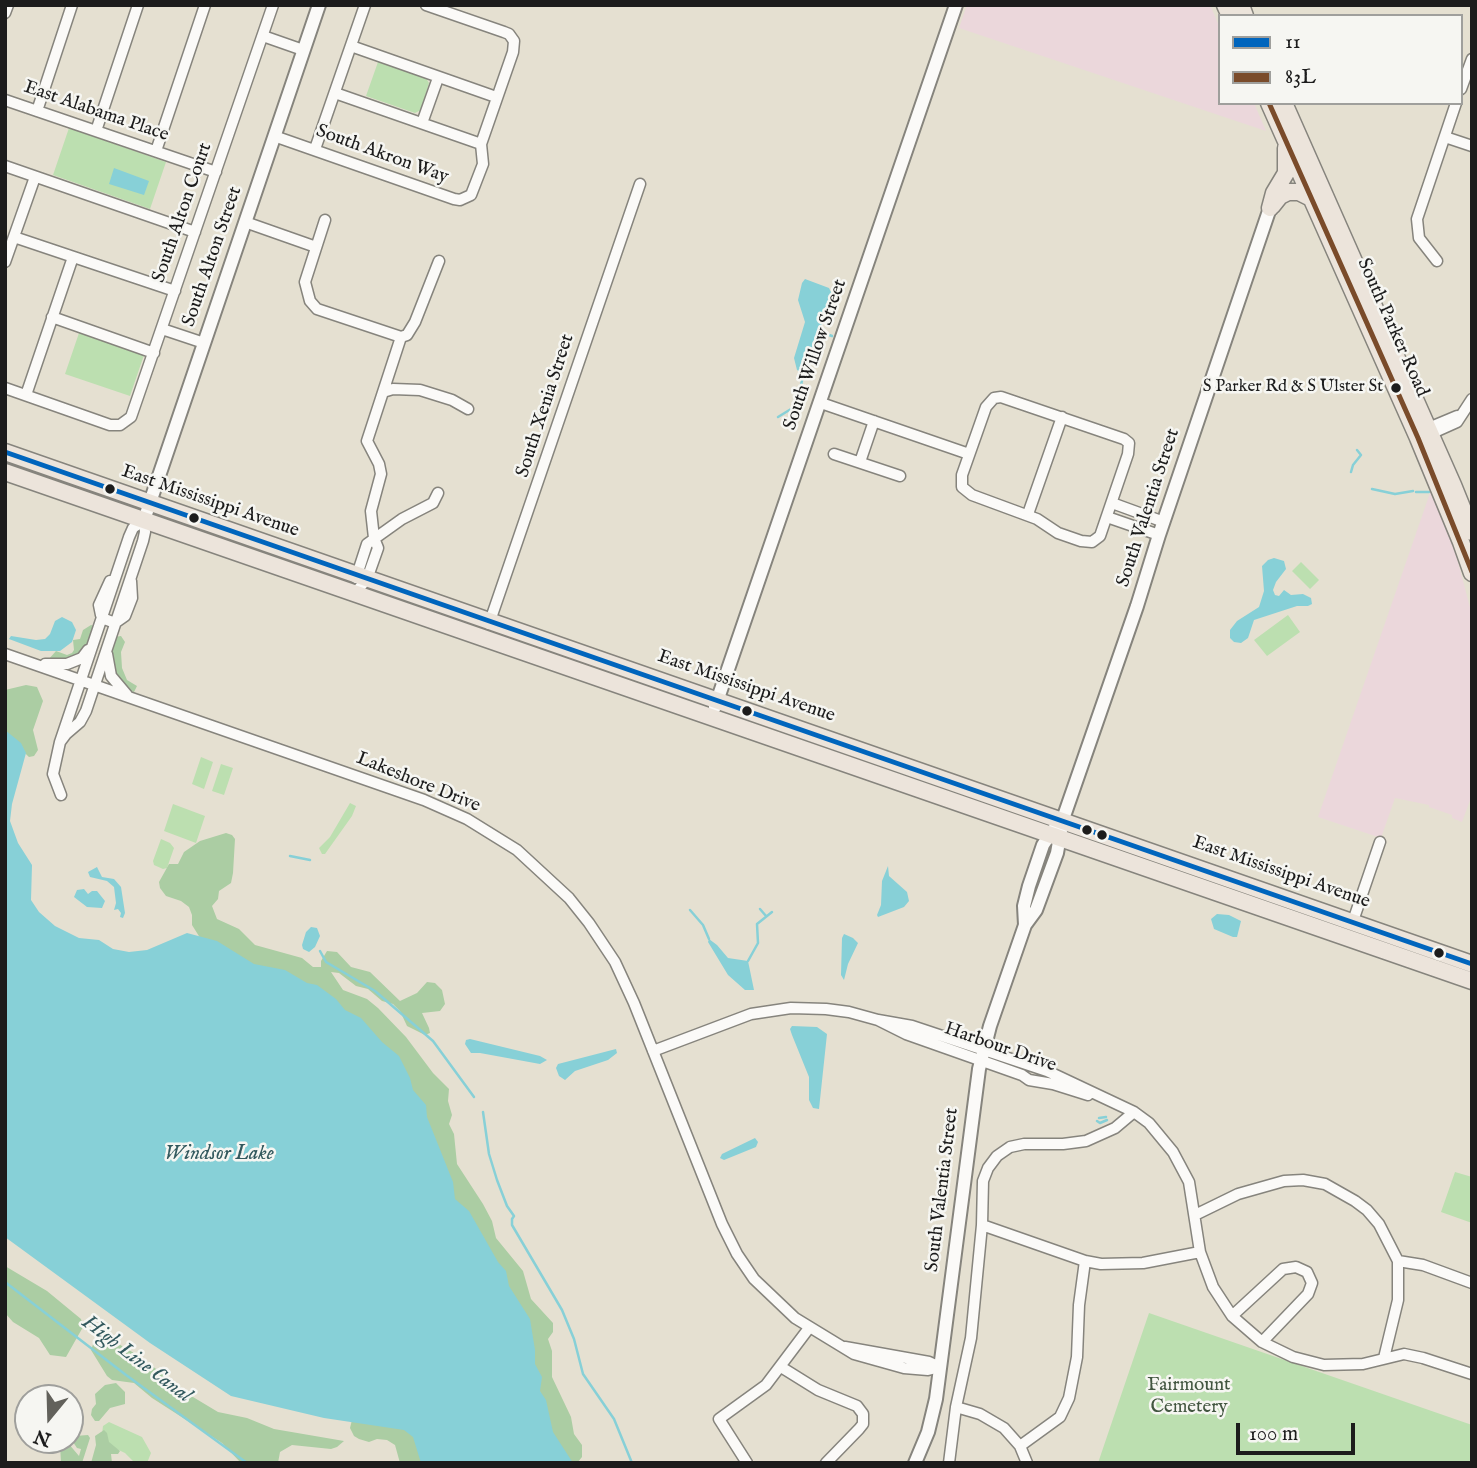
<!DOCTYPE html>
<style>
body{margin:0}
#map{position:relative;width:1477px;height:1468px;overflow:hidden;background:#e5e0d1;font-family:"IM FELL English",serif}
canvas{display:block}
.frame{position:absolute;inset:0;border:7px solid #1c1c1c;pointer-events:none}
.legend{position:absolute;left:1218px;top:14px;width:245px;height:91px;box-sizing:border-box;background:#f6f6f2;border:2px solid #9f9f9c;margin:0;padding:9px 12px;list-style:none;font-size:21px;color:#1c1c1c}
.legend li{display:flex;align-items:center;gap:14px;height:35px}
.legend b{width:35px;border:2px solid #9f9f9c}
.north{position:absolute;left:14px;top:1384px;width:70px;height:70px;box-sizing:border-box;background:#f6f6f2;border:2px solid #9f9f9c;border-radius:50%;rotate:199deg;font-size:19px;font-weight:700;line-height:28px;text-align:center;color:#1c1c1c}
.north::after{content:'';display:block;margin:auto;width:24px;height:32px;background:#62615b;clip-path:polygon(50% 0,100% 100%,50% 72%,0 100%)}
.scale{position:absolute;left:1236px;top:1423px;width:119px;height:32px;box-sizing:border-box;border:4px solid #1c1c1c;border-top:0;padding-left:9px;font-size:21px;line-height:24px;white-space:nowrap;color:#1c1c1c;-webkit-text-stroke:5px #f6f6f2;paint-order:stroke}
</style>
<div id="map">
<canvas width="1477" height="1468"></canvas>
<div class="frame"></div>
<ul class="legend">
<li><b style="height:9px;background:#0065bd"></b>11</li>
<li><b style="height:9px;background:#7a4b2a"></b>83L</li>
</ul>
<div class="north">N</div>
<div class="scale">100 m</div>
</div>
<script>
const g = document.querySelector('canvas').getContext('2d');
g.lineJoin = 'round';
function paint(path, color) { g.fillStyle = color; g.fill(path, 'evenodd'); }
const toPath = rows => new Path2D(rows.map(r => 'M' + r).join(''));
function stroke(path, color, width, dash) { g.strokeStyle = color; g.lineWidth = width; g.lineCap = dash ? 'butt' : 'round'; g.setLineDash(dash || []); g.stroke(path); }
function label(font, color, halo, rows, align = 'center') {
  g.font = font + ' "IM FELL English",serif'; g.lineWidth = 5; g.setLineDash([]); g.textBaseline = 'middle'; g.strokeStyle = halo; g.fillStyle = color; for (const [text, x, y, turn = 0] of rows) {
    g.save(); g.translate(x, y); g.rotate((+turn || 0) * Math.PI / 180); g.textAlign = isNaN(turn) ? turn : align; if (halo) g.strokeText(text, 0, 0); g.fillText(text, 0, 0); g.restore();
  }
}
const built = toPath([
 [967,5,1210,5,1220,28,1220,103,1254,103,1266,131,959,28],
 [1431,490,1453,543,1472,615,1472,795,1462,822,1452,818,1452,815,1429,807,1429,805,1395,798,1381,838,1318,817]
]);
const green = toPath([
 [378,62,426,78,429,83,421,110,415,113,366,96],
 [69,128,166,162,150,209,53,175],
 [79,333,144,355,130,396,65,374],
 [1301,562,1319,580,1310,589,1292,571],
 [1288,615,1300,632,1267,656,1254,640],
 [201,757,213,762,204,789,192,784],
 [221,764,233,768,224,795,212,791],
 [350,803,356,806,352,816,325,854,322,854,319,848,330,837],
 [173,804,205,816,196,843,164,831],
 [161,839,170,843,174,848,167,868,163,869,154,865,153,861],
 [1455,1172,1472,1177,1472,1223,1441,1212],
 [1149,1313,1472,1425,1472,1463,1098,1463],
 [109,1422,142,1437,151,1453,147,1463,135,1463,125,1453,108,1445,102,1434,103,1426]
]);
const forest = toPath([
 [91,625,94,626,91,646,77,660,48,660,56,651,67,655,72,653,74,650,73,640,80,639,83,630],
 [121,636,125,642,121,652,122,668,127,680,137,686,134,692,129,691,108,664,114,637],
 [26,685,37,687,43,701,33,730,38,750,34,756,29,757,5,734,5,690],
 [226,833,232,835,235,839,233,873,231,883,219,891,218,899,212,906,217,919,239,929,255,945,302,958,313,967,321,967,321,961,327,951,337,952,351,967,370,972,400,1001,417,993,427,982,435,983,442,990,445,1004,440,1011,422,1013,429,1028,430,1033,425,1035,407,1026,400,1011,393,1004,382,1001,368,989,356,986,339,973,331,972,343,990,367,999,378,1008,406,1037,433,1073,449,1089,448,1101,452,1115,449,1124,454,1134,457,1164,483,1204,492,1221,496,1238,523,1271,531,1299,553,1323,553,1332,548,1339,552,1351,552,1377,571,1417,574,1434,582,1445,582,1457,577,1463,568,1463,558,1452,533,1368,456,1202,262,970,202,941,192,925,192,915,189,907,181,901,166,896,160,888,159,882,169,864,178,864,184,852,200,841],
 [5,1266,47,1291,81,1319,83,1327,66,1357,50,1355,39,1338,13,1322,5,1313],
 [105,1336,139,1356,193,1397,218,1412,247,1418,274,1429,344,1441,337,1447,331,1449,292,1445,280,1452,278,1463,241,1463,222,1443,152,1398,134,1383,112,1380,107,1376,91,1350,95,1339],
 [116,1383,125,1392,125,1404,110,1408,99,1421,95,1421,91,1415,92,1409,96,1404,95,1394,105,1385],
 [352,1420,414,1430,425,1463,400,1463,395,1445,387,1440,377,1439,369,1442,359,1439,354,1436,350,1428],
 [104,1430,107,1433,109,1442,120,1451,118,1454,111,1454,112,1463,91,1463,96,1445,95,1436],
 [88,1435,90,1438,82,1463,61,1463,60,1445,68,1443,79,1456,81,1449,77,1448,71,1439,75,1436]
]);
const water = toPath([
 [114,168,149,181,144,195,109,184],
 [805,279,829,288,832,294,807,369,802,373,797,370,794,358,805,322,798,300,802,283],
 [1274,558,1284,561,1286,569,1276,582,1273,590,1275,595,1279,596,1284,590,1291,595,1303,594,1311,598,1312,604,1308,606,1297,606,1254,620,1248,638,1241,643,1234,642,1230,638,1230,630,1237,621,1259,607,1264,591,1262,566,1268,560],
 [62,617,72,622,76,630,72,642,60,651,41,651,9,639,11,636,36,640,45,639,50,634,55,621],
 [5,730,21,743,26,753,12,804,10,821,18,843,32,865,31,900,39,912,55,926,79,938,99,940,113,949,129,952,147,950,187,933,217,941,254,964,285,970,307,983,317,985,336,999,345,1010,361,1018,382,1042,399,1056,410,1078,413,1090,426,1105,427,1117,453,1182,455,1199,469,1211,498,1262,506,1271,509,1286,530,1319,535,1350,535,1364,542,1377,540,1391,546,1400,553,1432,573,1463,421,1463,413,1437,404,1430,324,1418,231,1396,150,1343,5,1237],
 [888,866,889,876,907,892,909,901,904,907,878,917,877,915,881,905,882,881],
 [97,867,102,877,114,879,121,887,125,913,123,918,120,917,121,913,118,909,114,910,116,903,114,887,107,881,90,877,88,872],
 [84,889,88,894,92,891,97,891,105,901,102,908,87,907,74,897,77,890],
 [1217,914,1229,915,1241,921,1237,937,1233,937,1214,929,1211,919],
 [311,927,317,928,320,936,315,947,309,952,303,949,302,945,306,932],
 [844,934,853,938,858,943,848,964,844,980,841,975,842,938],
 [709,939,717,945,728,958,748,961,754,990,745,990,728,975,708,942],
 [792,1026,817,1027,827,1034,819,1109,813,1108,809,1100,809,1077,792,1035,790,1029],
 [470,1039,540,1056,547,1060,540,1064,480,1053,471,1053,465,1044,466,1040],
 [616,1049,617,1053,608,1060,575,1071,565,1080,559,1076,556,1068,558,1064],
 [755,1138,758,1142,756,1147,724,1160,720,1158,722,1154]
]);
const stream = toPath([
 [818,331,832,336],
 [778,417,791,409,797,402,804,372],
 [1351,472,1353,465,1361,455,1357,450],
 [1372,489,1395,494,1413,491],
 [1416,492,1429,492],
 [290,856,310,860],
 [760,909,766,916],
 [690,910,703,925,709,939],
 [320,951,326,962,375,991,433,1041,474,1097],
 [748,961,758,943,757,924,772,912],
 [483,1112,489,1154,497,1180,507,1206,514,1216,512,1219,512,1225,562,1310,574,1339,583,1374,614,1419,632,1463],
 [1099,1118,1106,1117],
 [1097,1121,1100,1123,1107,1120],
 [5,1282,126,1375,247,1463]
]);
const minor = toPath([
 [5,13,8,5],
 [263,36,303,50],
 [351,46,496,97],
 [1461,89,1472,59],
 [335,93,481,144],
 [5,100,216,172],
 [37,111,72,5],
 [422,123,438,78],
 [96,131,138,5],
 [274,136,454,199,460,200,471,195,483,164,481,144,513,52,514,41,509,34,504,32,426,5],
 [1445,137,1472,146],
 [315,149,365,5],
 [156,151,205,5],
 [5,166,195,232],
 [325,220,305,282,310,301,317,309,401,337],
 [245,222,316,247],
 [14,237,175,291],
 [1437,261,1419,238,1417,219,1456,103],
 [5,262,35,177],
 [52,317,154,353],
 [162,329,204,343],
 [5,388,110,425,120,425,131,417,273,5],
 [383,392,393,389,420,390,452,400,468,409],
 [26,395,73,257],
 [1001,397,1124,439,1129,443,1128,454,1100,536,1092,542,1081,541,1058,533,1037,519,972,495,962,487,962,475,986,407,994,398,1001,397],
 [821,403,969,454],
 [1426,429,1457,416],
 [1428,435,1457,422,1472,399],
 [834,454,900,476],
 [860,462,874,421],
 [1112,503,1164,522],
 [1028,514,1062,417],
 [1107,517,1159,535],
 [356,578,367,544,402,519,433,503,438,493],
 [355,593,367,579,378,548,374,538,371,511,381,474,379,464,367,441,401,337,407,335,415,322,439,261],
 [101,615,99,605,110,581],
 [102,618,115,623,125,616,132,598,131,581],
 [489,624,640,184],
 [5,654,424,800,467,819,517,850,569,898,589,923,615,962,634,1003,722,1224,737,1254,754,1279,795,1318,854,1354,904,1368,928,1370,940,1367],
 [107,654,111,676,127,695],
 [45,664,67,664,82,658,88,650],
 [60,742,66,734,80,722,86,711,143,541,145,532,144,520,133,528,129,537,60,742,53,774,61,795],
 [1353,921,1380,842],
 [878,1020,912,1026,1047,1071,1134,1112,1149,1123,1173,1152,1189,1182,1200,1252,1213,1287,1232,1316,1262,1342,1293,1357,1324,1365,1363,1364,1404,1354,1423,1358,1472,1374],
 [653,1051,751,1014,791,1008,826,1009,849,1012,878,1020,906,1034,1022,1075,1029,1080,1053,1084,1088,1095],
 [1195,1215,1238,1194,1284,1181,1303,1180,1325,1184,1355,1201,1367,1210,1379,1224,1398,1261,1398,1300,1384,1358],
 [982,1225,1085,1261,1101,1264,1143,1263,1200,1252],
 [1398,1261,1423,1265,1472,1283],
 [1232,1316,1283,1269,1296,1267,1307,1272,1312,1283,1308,1294,1262,1342],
 [845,1347,929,1362,940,1367],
 [781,1367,818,1390,857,1406,863,1414,863,1424,859,1429,826,1463],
 [956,1407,980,1414,1004,1428,1020,1446,1027,1463],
 [1020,1446,1060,1417,1069,1398,1077,1357,1079,1305,1085,1261],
 [747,1463,719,1419,766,1385,809,1328],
 [949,1463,956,1407,971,1338,982,1225,983,1181,988,1168,997,1156,1010,1147,1024,1144,1063,1144,1086,1141,1115,1128,1134,1112]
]);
const tertiary = toPath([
 [144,520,319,5],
 [715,707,956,5],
 [1025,925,1036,910,1057,853,1063,819,1137,606,1159,535,1270,208],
 [915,1463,928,1432,936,1399,979,1069,990,1026,1025,925,1024,906,1029,886,1043,845,1053,830]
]);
const primary = toPath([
 [1225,5,1230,16],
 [1241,5,1245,16],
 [1269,103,1418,438,1461,542,1472,573],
 [1284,103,1453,485,1472,532],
 [1272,206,1280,196,1288,192,1299,192,1311,198],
 [1270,208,1274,193,1286,173,1286,148],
 [5,452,1472,964],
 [5,472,1472,981]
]);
const bus1 = toPath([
 [5,452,1472,964]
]);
const bus2 = toPath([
 [1269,103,1418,438,1472,572]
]);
const markers = [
 [1396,388,6,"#1c1c1c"],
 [110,489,6,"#1c1c1c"],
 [194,518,6,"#1c1c1c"],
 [747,711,6,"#1c1c1c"],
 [1087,830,6,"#1c1c1c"],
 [1102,835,6,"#1c1c1c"],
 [1439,953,6,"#1c1c1c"]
];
const busNames = [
 ["S Parker Rd & S Ulster St",1383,388]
];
const streetNames = [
 ["East Alabama Place",96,112,19],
 ["South Akron Way",382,155,20],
 ["South Alton Court",183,213,-71],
 ["South Alton Street",213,257,-71],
 ["South Parker Road",1392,328,66],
 ["South Willow Street",816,355,-71],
 ["South Xenia Street",546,406,-72],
 ["East Mississippi Avenue",210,502,19],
 ["South Valentia Street",1149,508,-72],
 ["East Mississippi Avenue",746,687,19],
 ["Lakeshore Drive",418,783,22],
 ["East Mississippi Avenue",1281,873,19],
 ["Harbour Drive",1000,1048,19],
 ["South Valentia Street",943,1190,-83]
];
const parkNames = [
 ["Fairmount",1189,1386],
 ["Cemetery",1189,1408]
];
const waterNames = [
 ["Windsor Lake",219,1155],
 ["High Line Canal",136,1360,37]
];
paint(built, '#ebd7db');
paint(green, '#bcdfb0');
paint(forest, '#abcda3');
paint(water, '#87d0d7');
stroke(stream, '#87d0d7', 2.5);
stroke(minor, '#86847d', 13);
stroke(tertiary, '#86847d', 16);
stroke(primary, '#86847d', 19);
stroke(minor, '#fbfaf8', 10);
stroke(tertiary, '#fbfaf8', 12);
stroke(primary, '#ece4db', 16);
stroke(bus1, '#0065bd', 5);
stroke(bus2, '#7a4b2a', 5);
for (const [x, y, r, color] of markers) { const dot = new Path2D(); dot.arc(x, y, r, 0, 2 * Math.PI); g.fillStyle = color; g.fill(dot); stroke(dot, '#f6f6f2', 2.5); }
label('17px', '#1c1c1c', '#f6f6f2', busNames, 'right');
label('19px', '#1c1c1c', '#f6f6f2', streetNames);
label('19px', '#425640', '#f6f6f2', parkNames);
label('italic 21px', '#33595e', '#f6f6f2', waterNames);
</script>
